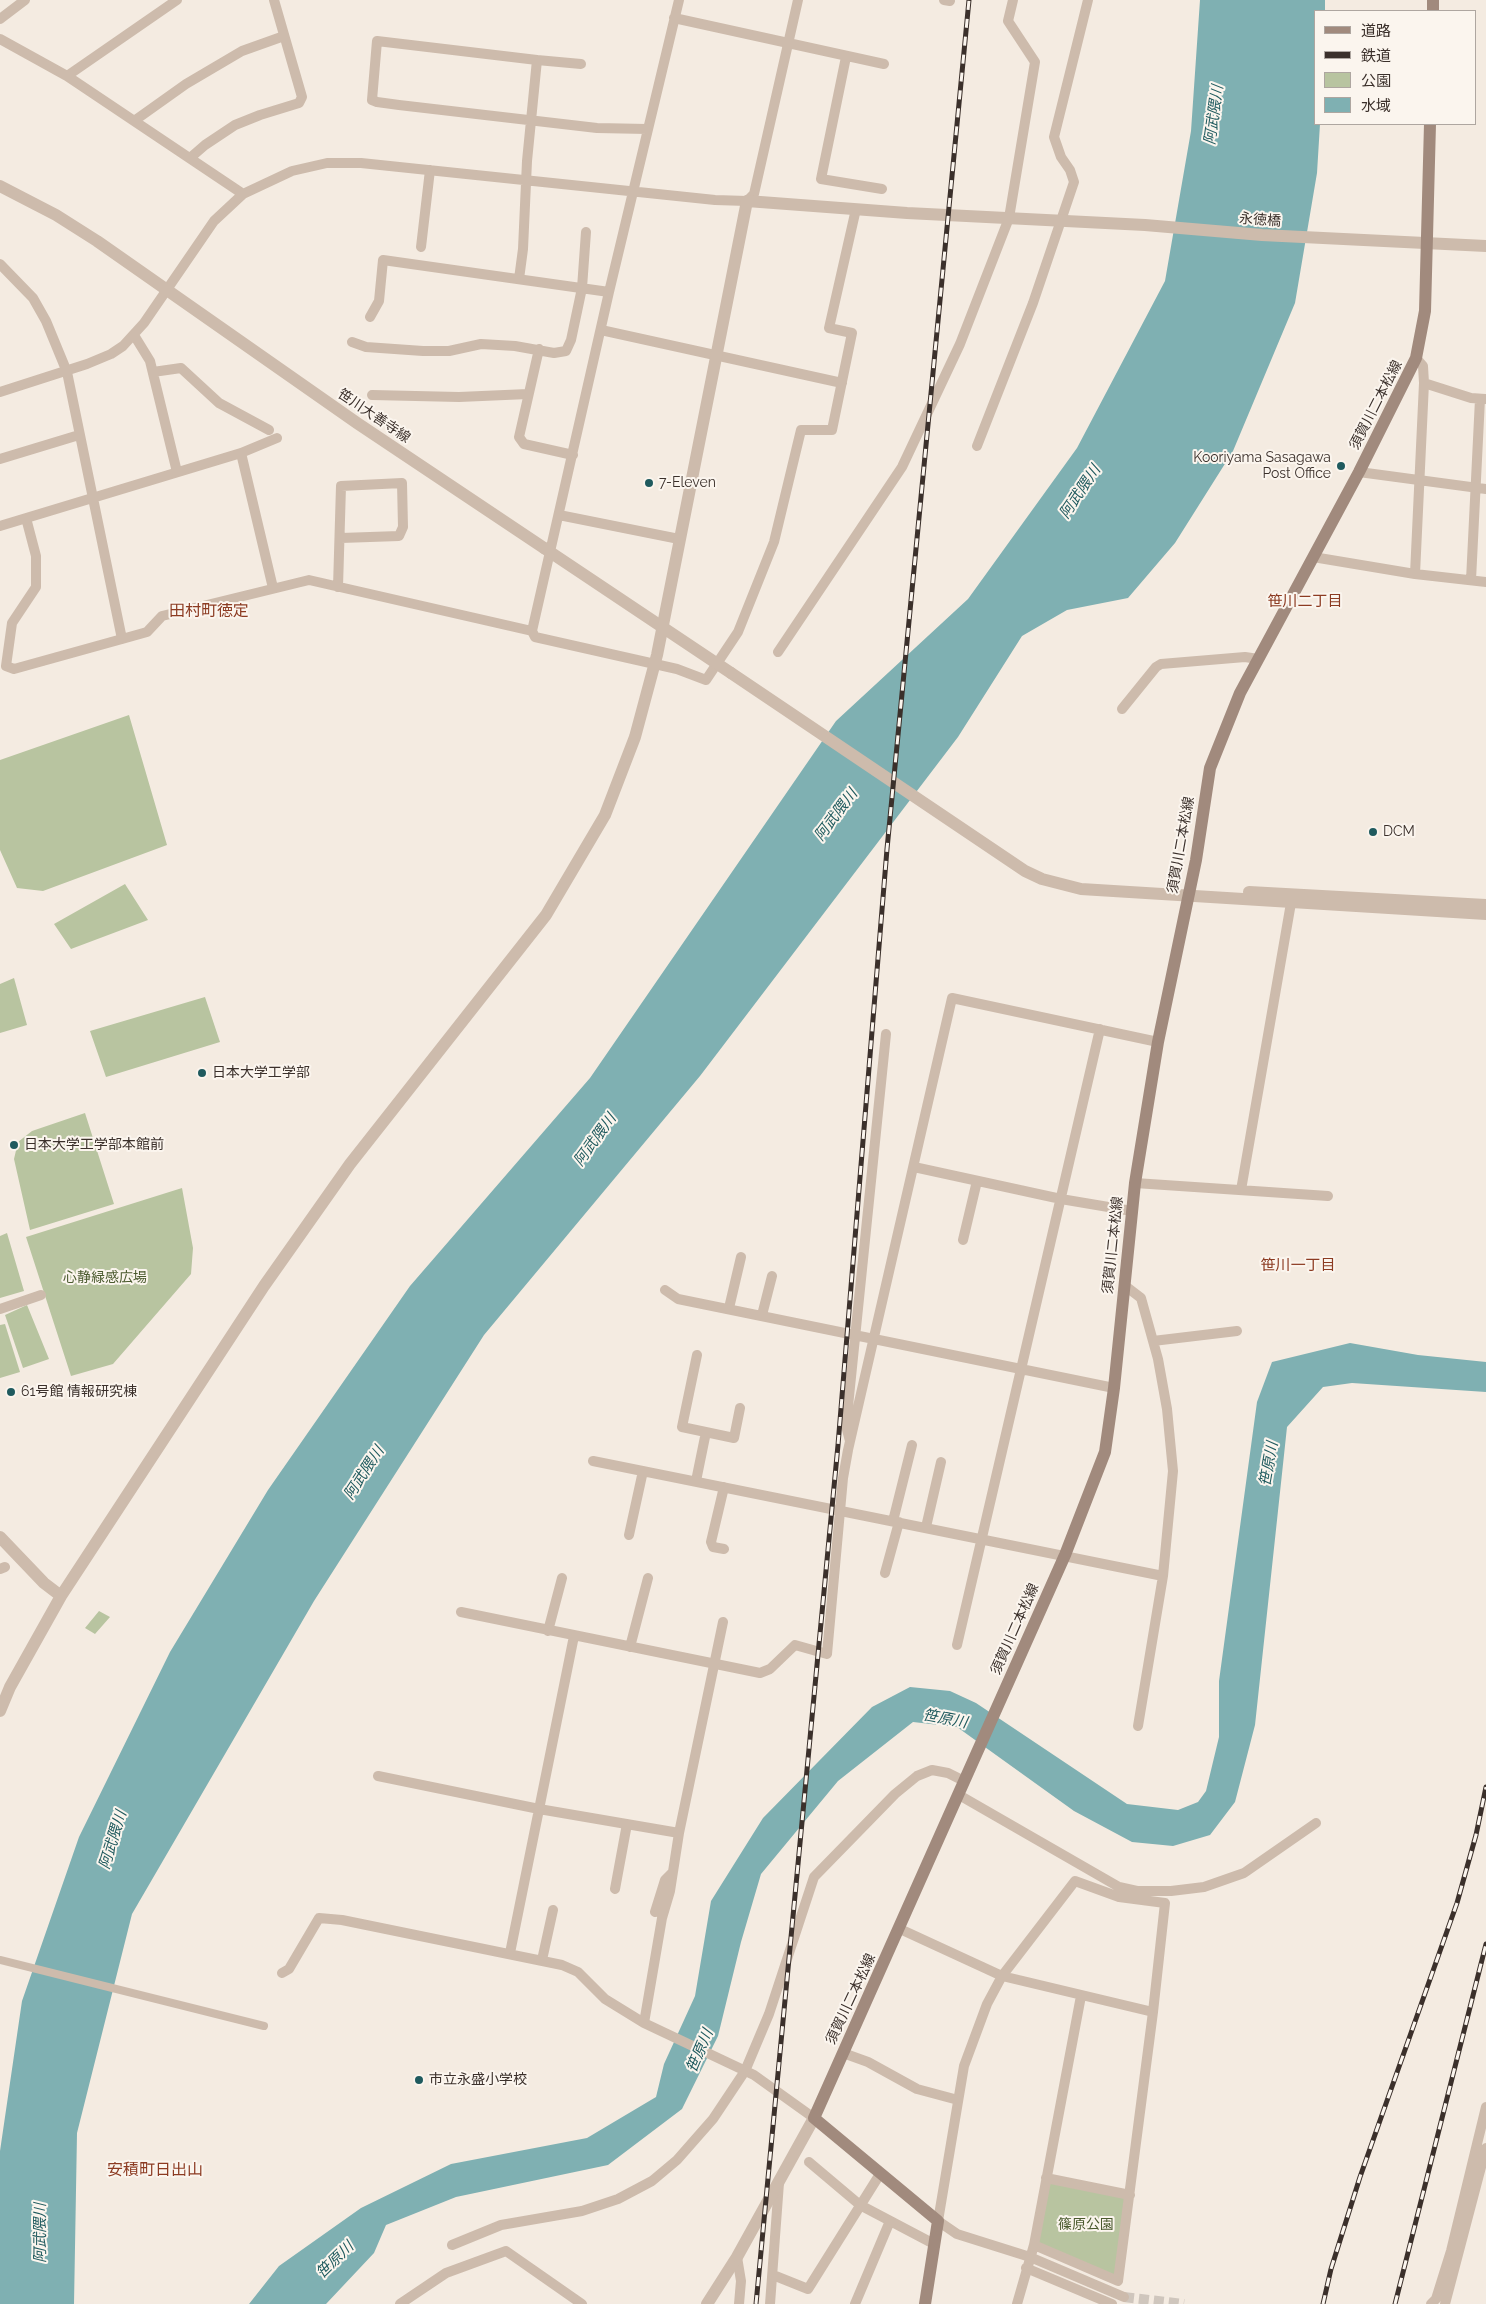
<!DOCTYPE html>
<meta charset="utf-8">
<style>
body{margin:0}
#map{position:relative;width:1486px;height:2304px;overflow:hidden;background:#f4ebe1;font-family:Raleway,"Noto Sans JP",sans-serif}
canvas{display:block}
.legend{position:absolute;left:1314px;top:10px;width:162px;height:115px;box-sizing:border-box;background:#fbf5ee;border:1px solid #aea6a0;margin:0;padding:6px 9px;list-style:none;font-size:15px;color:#3b302b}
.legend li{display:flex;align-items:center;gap:10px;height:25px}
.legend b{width:25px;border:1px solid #aea6a0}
</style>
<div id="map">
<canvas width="1486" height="2304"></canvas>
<ul class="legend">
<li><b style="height:6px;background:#a18a7d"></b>道路</li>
<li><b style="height:6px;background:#3b302b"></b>鉄道</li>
<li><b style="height:14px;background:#b8c4a0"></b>公園</li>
<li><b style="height:14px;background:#7fb0b2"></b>水域</li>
</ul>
</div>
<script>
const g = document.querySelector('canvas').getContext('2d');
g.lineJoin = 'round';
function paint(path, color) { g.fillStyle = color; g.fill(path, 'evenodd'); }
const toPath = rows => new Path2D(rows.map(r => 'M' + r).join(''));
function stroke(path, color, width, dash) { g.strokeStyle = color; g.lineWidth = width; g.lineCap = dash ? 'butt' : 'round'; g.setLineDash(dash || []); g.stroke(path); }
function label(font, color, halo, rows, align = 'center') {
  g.font = font + ' Raleway,"Noto Sans JP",sans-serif'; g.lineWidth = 4; g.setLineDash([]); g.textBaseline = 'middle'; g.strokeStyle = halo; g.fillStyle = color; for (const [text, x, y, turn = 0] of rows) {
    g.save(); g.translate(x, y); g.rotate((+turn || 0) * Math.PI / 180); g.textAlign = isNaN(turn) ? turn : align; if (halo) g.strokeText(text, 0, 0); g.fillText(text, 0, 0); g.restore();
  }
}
const green = toPath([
 [129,715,167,845,43,891,17,888,0,850,0,760],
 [125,884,148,920,71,949,54,924],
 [14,978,27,1025,0,1033,0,984],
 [205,997,220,1042,106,1077,90,1031],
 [85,1113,114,1204,30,1230,14,1159,18,1142,32,1131],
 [182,1188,193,1248,191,1274,113,1364,71,1376,26,1237],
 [7,1233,24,1291,0,1298,0,1236],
 [27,1305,49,1359,23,1368,5,1315],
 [5,1324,20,1372,0,1378,0,1325],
 [99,1611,110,1617,95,1634,85,1628],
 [1047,2179,1128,2196,1118,2279,1035,2244]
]);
const water = toPath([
 [1200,0,1325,0,1325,11,1315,11,1315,124,1320,124,1317,173,1295,303,1233,451,1175,543,1128,598,1067,610,1022,636,958,737,700,1076,484,1335,314,1601,132,1914,77,2133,74,2304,0,2304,0,2151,22,2001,79,1837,170,1652,268,1490,410,1286,590,1078,836,721,968,599,1077,448,1165,281,1191,131],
 [1350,1343,1418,1355,1486,1362,1486,1392,1352,1383,1323,1387,1287,1427,1255,1725,1235,1802,1210,1835,1173,1846,1132,1842,1074,1811,957,1727,913,1722,838,1781,761,1874,741,1942,718,2036,682,2109,608,2165,456,2197,386,2225,374,2253,326,2304,249,2304,279,2266,361,2208,451,2164,587,2138,656,2097,664,2064,695,1996,711,1901,763,1818,872,1707,910,1687,950,1691,976,1703,1127,1804,1178,1810,1198,1802,1206,1791,1219,1737,1219,1681,1257,1402,1272,1362]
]);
const minorTunnel = toPath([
 [1124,2297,1184,2304]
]);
const pedestrian = toPath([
 [0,1960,264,2026]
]);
const minor = toPath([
 [177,0,67,76,243,194],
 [944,0,950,1],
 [674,18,884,64],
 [0,19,25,0],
 [0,39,67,76],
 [846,57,821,179,882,189],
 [537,60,377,41,372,100,377,102,399,105,597,128,647,129],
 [134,121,186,84,242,51,284,36],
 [190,158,205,145,235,125,260,115,299,103,302,97,274,0],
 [421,247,430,170],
 [0,264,33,298,46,321,67,372,122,639,147,632,162,616,309,580,532,631,535,637,677,669,706,680,738,632,774,542,801,430,832,430,852,333,829,328,856,209],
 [519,279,523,249,527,161,537,60,581,64],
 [370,317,379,301,383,260,609,292],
 [601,330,842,383],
 [134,335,150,361,177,472],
 [352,342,366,347,423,351,449,351,481,344,515,346,554,353,566,351,571,340,582,288,586,232],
 [539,349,519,437,524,444,573,455],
 [153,372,181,368,219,403,269,430],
 [1424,383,1471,398,1485,399],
 [0,392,87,364,111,354,123,346,144,323,214,221,243,194,292,171,327,163,361,163,715,200,747,201,754,194,798,0],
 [372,395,459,397,528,394],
 [977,446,1033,303,1074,182,1070,170,1061,157,1054,137,1088,0],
 [241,453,273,588],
 [0,459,79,435],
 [1359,472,1486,489],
 [559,515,679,539],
 [26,518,36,556,36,587,12,623,6,666,14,669,122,639],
 [0,526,241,453,277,438],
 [1313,557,1415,574,1486,582],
 [1415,574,1424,383,1423,366,1416,358],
 [1471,580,1480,399],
 [338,587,341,486,402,483,403,527,399,536,341,538],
 [532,631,609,292,679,0],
 [778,652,902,467,960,344,1009,218,1035,62,1008,21,1013,0],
 [1122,709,1156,667,1161,664,1245,657,1258,659],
 [914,1167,1061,1199,1132,1211],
 [1135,1183,1328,1196],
 [1241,1190,1291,903],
 [963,1240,977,1181],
 [1124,1285,1141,1298,1158,1359,1167,1409,1173,1471,1163,1576,1138,1726],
 [665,1290,678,1299,1114,1388],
 [729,1308,741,1257],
 [0,1309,41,1295],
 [762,1315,772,1276],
 [1153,1341,1237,1331],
 [697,1355,682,1427,734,1438,740,1408],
 [850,1441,846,1426,886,1034],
 [593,1461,1163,1576],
 [696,1481,706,1432],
 [893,1521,912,1445],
 [926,1527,941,1462],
 [629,1535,643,1471],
 [724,1549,713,1547,711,1542,724,1487],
 [0,1569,5,1567],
 [885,1573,899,1522],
 [461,1612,760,1673,770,1669,795,1645,827,1654,843,1478,848,1450,952,998,1158,1042],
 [548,1631,562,1578],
 [957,1645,1100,1029],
 [630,1647,648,1578],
 [378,1776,539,1809,679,1833],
 [959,1795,1119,1887,1137,1891,1171,1891,1204,1887,1244,1873,1316,1823],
 [615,1889,627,1824],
 [655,1912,665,1880,673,1872],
 [900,1929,1002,1976,1153,2012],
 [510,1953,574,1636],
 [542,1960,553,1910],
 [282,1973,289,1969,319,1918,342,1920,562,1965,578,1972,605,1999,644,2023,754,2075,814,2118],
 [644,2023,662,1918,670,1891,679,1833,723,1622],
 [843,2053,868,2062,917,2089,958,2100],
 [809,2162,860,2205,934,2244],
 [1046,2178,1130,2195],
 [452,2245,501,2225,582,2211,618,2199,652,2181,677,2160,713,2119,745,2071,769,2014,814,1877,895,1794,917,1776,932,1770,948,1773,964,1781],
 [1034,2245,1118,2281,1153,2012,1165,1903,1119,1897,1075,1881,1002,1976,987,2004,964,2066,938,2221,957,2234,1030,2257,1124,2297],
 [737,2257,741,2281,739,2304],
 [1026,2268,1112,2304],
 [773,2275,808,2289,880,2174],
 [400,2304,446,2273,506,2251,582,2304],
 [770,2304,779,2183],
 [855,2304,890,2221],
 [1017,2304,1034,2245,1081,1996],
 [1431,2304,1436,2299,1451,2251,1486,2107],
 [1445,2304,1486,2148]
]);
const tertiary = toPath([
 [0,186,56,215,97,241,357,423,544,548],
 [731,673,1025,871,1042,879,1081,889,1486,914],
 [1249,892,1486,905],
 [0,1537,44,1583,61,1596],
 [0,1711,10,1687,61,1596,264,1286,350,1164,546,915,605,815,635,737,657,655,747,201,907,213,1145,225,1262,235,1486,246],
 [707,2304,737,2257,814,2118]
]);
const secondary = toPath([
 [1433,11,1433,0],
 [925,2304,938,2221,814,2118,1065,1555,1105,1452,1114,1388,1135,1183,1158,1042,1196,860,1210,768,1240,693,1359,472,1416,358,1425,311,1430,124]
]);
const rail = toPath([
 [756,2304,838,1445,887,849,969,0],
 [1323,2304,1331,2269,1360,2177,1457,1903,1476,1835,1486,1787],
 [1395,2304,1486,1944]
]);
const tertiaryBridge = toPath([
 [544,548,731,673]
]);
const markers = [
 [1341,466,5,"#1f5a5e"],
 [649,483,5,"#1f5a5e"],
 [1373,832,5,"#1f5a5e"],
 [202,1073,5,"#1f5a5e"],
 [14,1145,5,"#1f5a5e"],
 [11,1392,5,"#1f5a5e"],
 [419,2080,5,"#1f5a5e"]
];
const streetNames = [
 ["永徳橋",1260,220,4],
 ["須賀川二本松線",1376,405,-63],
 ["笹川大善寺線",374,416,34],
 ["須賀川二本松線",1181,845,-80],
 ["須賀川二本松線",1113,1245,-84],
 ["須賀川二本松線",1015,1629,-66],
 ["須賀川二本松線",851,1999,-65]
];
const poiNames = [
 ["Kooriyama Sasagawa",1331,458,"right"],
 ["Post Office",1331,474,"right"],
 ["7-Eleven",659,483],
 ["DCM",1383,832],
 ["日本大学工学部",212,1073],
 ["日本大学工学部本館前",24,1145],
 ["61号館 情報研究棟",21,1392],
 ["市立永盛小学校",429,2080]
];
const parkNames = [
 ["心静緑感広場",105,1278],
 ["篠原公園",1086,2225]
];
const waterNames = [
 ["阿武隈川",1214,115,-82],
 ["阿武隈川",1080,492,-56],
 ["阿武隈川",836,815,-53],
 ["阿武隈川",595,1140,-54],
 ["笹原川",1269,1464,-80],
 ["阿武隈川",364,1473,-57],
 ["笹原川",945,1719,11],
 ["阿武隈川",113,1840,-73],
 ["笹原川",700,2051,-67],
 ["阿武隈川",40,2233,-90],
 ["笹原川",335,2260,-44]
];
const neighbourhoodNames = [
 ["笹川二丁目",1305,601],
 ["笹川一丁目",1298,1265]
];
const quarterNames = [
 ["田村町徳定",209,611],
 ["安積町日出山",155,2170]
];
paint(green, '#b8c4a0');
paint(water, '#7fb0b2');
stroke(minorTunnel, '#cfc6bd', 10, [10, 5]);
stroke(pedestrian, '#cdbbac', 8);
stroke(minor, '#cdbbac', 10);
stroke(tertiary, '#cdbbac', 12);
stroke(secondary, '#a18a7d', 12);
stroke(rail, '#3b302b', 5);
stroke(rail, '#fbf5ee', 3, [9]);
stroke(tertiaryBridge, '#cdbbac', 12);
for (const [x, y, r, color] of markers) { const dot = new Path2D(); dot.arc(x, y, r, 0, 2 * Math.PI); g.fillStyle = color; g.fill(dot); stroke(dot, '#fbf5ee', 2); }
label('14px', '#3b302b', '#fbf5ee', streetNames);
label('14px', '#3b302b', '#fbf5ee', poiNames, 'left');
label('14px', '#4a5a2e', '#fbf5ee', parkNames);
label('italic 15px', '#1f5a5e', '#fbf5ee', waterNames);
label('15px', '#8c3b22', '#fbf5ee', neighbourhoodNames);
label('16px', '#8c3b22', '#fbf5ee', quarterNames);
</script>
